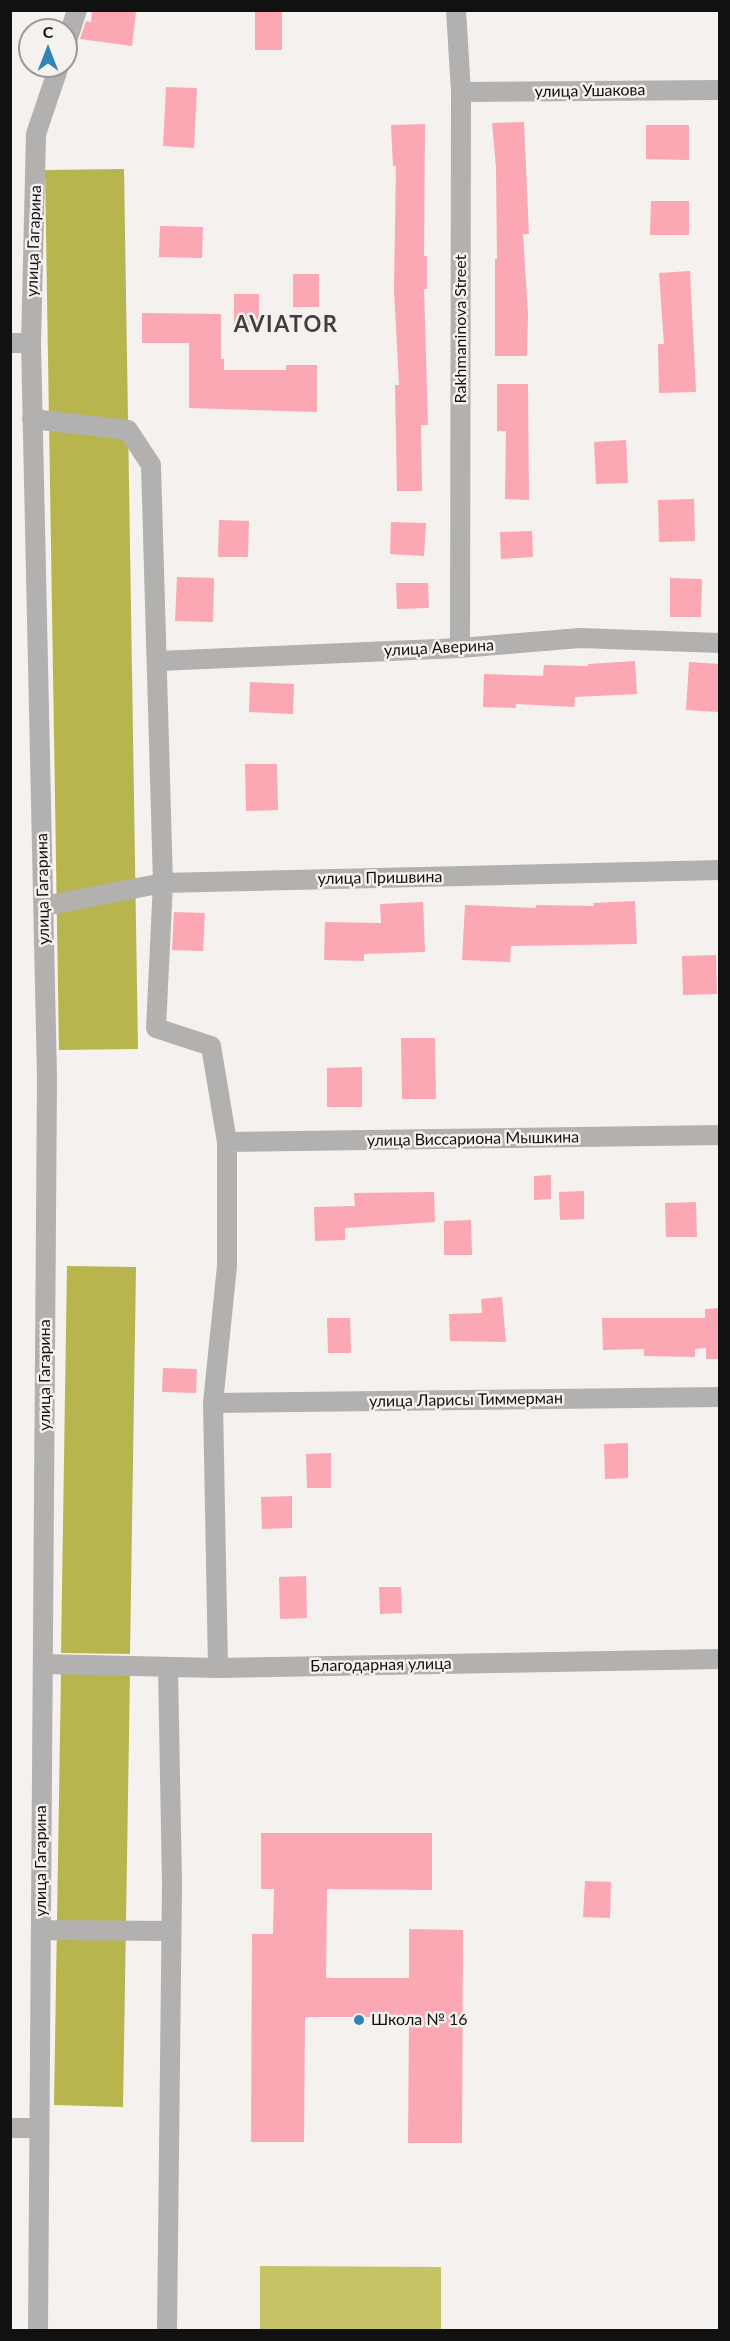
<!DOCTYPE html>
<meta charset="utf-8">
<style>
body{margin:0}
#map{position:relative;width:730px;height:2341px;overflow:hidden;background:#f5f1ef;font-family:Lato,sans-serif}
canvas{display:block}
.frame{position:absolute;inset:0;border:12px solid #121111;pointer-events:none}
.north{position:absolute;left:18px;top:18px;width:60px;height:60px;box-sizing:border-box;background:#f5f1ef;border:2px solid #9a9796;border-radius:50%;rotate:0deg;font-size:16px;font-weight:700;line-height:24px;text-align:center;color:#121111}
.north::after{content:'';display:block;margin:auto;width:21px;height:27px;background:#3185b5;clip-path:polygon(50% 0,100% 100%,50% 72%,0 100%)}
</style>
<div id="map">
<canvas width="730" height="2341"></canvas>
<div class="frame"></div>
<div class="north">С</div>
</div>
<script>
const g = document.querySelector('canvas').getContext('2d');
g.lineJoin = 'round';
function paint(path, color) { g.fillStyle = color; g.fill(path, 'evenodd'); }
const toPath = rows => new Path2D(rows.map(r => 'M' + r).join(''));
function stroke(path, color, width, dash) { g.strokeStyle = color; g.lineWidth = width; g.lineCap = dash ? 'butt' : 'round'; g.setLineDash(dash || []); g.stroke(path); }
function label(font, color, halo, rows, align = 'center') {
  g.font = font + ' Lato,sans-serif'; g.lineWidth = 5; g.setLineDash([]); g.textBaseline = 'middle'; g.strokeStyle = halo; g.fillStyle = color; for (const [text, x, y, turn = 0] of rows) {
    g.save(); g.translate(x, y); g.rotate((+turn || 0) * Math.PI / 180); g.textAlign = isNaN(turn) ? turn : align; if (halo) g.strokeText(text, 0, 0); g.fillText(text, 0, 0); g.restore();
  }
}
const green = toPath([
 [260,2266,441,2267,441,2330,260,2330]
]);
const forest = toPath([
 [124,169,138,1049,59,1050,45,170],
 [67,1266,136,1267,130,1654,61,1653],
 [130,1672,123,2107,54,2105,61,1673]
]);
const building = toPath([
 [92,10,136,12,132,46,80,39,86,21,91,22],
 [255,10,282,10,282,50,255,50],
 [166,87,197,88,194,148,163,146],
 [524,122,529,234,523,234,528,313,527,356,495,356,495,259,497,259,496,167,492,123],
 [425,124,424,256,427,256,427,289,424,289,428,425,421,425,422,491,397,491,395,385,399,385,394,289,396,166,393,166,391,125],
 [646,125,689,125,689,160,646,159],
 [651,201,689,201,689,235,650,235],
 [160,226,203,227,202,258,159,257],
 [690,271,696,392,659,393,658,344,664,344,659,273],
 [293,274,319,274,319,307,293,307],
 [234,294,259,294,259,326,234,326],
 [142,313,221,314,221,359,224,359,224,370,286,370,286,365,317,365,317,412,189,408,189,343,142,343],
 [497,384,528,384,529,500,505,499,506,431,497,431],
 [626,440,628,483,596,484,594,442],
 [694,499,695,541,659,542,658,500],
 [219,520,249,521,248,557,218,557],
 [391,522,426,523,424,556,390,554],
 [532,531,533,557,501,559,500,532],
 [177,577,214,578,213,622,175,621],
 [670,578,702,579,701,617,670,617],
 [396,583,428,583,429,608,397,609],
 [635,661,637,694,575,697,574,707,516,704,516,708,483,707,484,674,543,676,544,665,588,666,588,664],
 [689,662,720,664,719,712,686,710],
 [250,682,294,684,293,714,249,712],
 [245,764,277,764,278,810,246,811],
 [635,901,637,944,511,946,510,962,462,960,465,905,536,908,536,905,594,906,593,903],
 [423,902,425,952,364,954,364,961,324,960,325,922,381,923,380,904],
 [174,912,205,913,203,951,172,950],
 [716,955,717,994,683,995,682,956],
 [401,1038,435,1038,436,1099,402,1099],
 [362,1067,362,1107,327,1107,327,1068],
 [551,1175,551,1199,534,1200,534,1176],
 [584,1191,584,1219,560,1220,559,1192],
 [434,1192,435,1222,345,1228,345,1240,315,1241,314,1207,355,1206,354,1193],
 [696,1202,697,1237,666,1237,665,1203],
 [471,1220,472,1255,444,1255,444,1221],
 [502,1297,506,1342,450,1341,449,1314,482,1313,481,1299],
 [720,1308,720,1359,706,1359,706,1348,695,1349,695,1357,644,1356,644,1349,603,1350,602,1318,705,1318,705,1309],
 [327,1318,350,1318,351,1353,328,1353],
 [163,1368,197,1369,196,1393,162,1392],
 [628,1443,628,1478,605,1479,604,1444],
 [331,1453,331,1488,307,1488,306,1454],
 [292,1496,292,1528,262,1529,261,1497],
 [306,1576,307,1618,280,1619,279,1577],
 [379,1587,401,1587,402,1613,380,1614],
 [261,1833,432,1833,432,1890,327,1889,326,1978,409,1978,409,1929,463,1930,462,2143,408,2143,409,2017,305,2017,304,2142,251,2142,252,1934,273,1934,274,1889,261,1889],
 [585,1881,611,1882,610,1918,583,1917]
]);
const minor = toPath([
 [456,10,461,92,460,648],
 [66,44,77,10],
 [461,92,720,90],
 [10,343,31,343],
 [32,419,128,430,151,465,163,883,156,1028,211,1046,227,1142,227,1266,213,1403,218,1668],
 [159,661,460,648,580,638,720,643],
 [44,906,163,883,720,870],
 [227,1142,720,1135],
 [213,1403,720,1397],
 [43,1664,218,1668,720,1659],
 [41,1930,171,1931],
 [10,2128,39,2128],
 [38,2330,47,1078,31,343,36,134,59,66],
 [167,2330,172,1884,168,1668]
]);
const markers = [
 [359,2020,6,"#3185b5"]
];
const streetNames = [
 ["улица Ушакова",590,91,-1],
 ["улица Гагарина",34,241,-88],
 ["Rakhmaninova Street",461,329,-90],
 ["улица Аверина",439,648,-3],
 ["улица Пришвина",380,878,-1],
 ["улица Гагарина",43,889,-91],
 ["улица Виссариона Мышкина",473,1139,-1],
 ["улица Гагарина",45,1375,-90],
 ["улица Ларисы Тиммерман",466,1400,-1],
 ["Благодарная улица",381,1665,-1],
 ["улица Гагарина",41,1861,-90]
];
const poiNames = [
 ["Школа № 16",371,2020]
];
const districtNames = [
 ["AVIATOR",286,325]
];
paint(green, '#c6c365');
paint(forest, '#b8b54e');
paint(building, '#fba7b4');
stroke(minor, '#b2b1af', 20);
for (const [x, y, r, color] of markers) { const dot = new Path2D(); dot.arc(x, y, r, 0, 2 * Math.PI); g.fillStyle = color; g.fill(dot); stroke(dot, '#f5f1ef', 2); }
label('16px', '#121111', '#f5f1ef', streetNames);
label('16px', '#121111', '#f5f1ef', poiNames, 'left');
g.letterSpacing = '1.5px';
label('bold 22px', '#423e3d', '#f5f1ef', districtNames);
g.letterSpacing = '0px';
</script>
